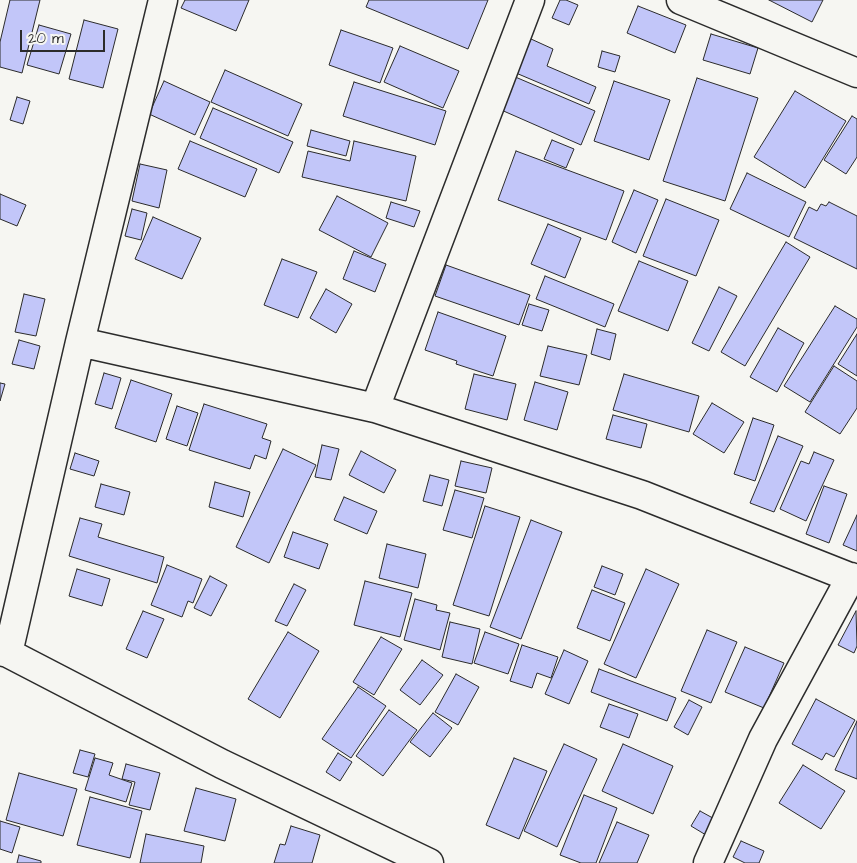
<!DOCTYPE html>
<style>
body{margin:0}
#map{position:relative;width:857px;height:863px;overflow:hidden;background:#f6f6f2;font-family:"Architects Daughter",sans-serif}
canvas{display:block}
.scale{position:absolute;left:20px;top:30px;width:85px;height:22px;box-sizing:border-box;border:2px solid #2b2b2b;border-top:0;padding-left:6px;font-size:15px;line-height:18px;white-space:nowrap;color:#2b2b2b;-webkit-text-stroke:4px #f6f6f2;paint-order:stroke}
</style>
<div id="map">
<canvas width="857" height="863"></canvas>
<div class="scale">20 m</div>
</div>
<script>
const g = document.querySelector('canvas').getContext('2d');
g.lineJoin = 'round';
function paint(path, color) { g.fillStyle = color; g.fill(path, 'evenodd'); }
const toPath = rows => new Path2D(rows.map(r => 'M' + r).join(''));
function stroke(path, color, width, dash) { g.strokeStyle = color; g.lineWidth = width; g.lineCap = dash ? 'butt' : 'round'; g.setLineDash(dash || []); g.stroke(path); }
const building = toPath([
 [10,0,40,0,22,73,0,67,0,42,10,0],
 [185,0,249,0,236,31,181,8,185,0],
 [369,0,488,0,468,49,366,7,369,0],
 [560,0,566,0,578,5,569,25,552,18,560,0],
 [769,0,823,0,812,22,769,0],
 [638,6,686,25,675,53,627,33,638,6],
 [84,20,118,29,103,88,69,79,84,20],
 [39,25,71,34,59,74,27,65,39,25],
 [341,30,393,48,380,83,329,65,341,30],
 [711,34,758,48,750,74,703,60,711,34],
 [531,39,553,49,547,66,596,87,589,104,516,73,531,39],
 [400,46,459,71,443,108,384,82,400,46],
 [602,51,620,56,615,72,598,67,602,51],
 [225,70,302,104,288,136,211,102,225,70],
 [513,76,595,111,581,145,499,109,513,76],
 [697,78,758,98,725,201,663,181,697,78],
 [164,81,210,102,195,135,149,114,164,81],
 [614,81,670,100,649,160,594,141,614,81],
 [354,82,446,111,435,145,343,116,354,82],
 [795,91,846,121,805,188,754,157,795,91],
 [17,97,30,101,23,124,10,120,17,97],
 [213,108,293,142,279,173,200,138,213,108],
 [852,116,857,119,857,157,846,174,824,160,852,116],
 [311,130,350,141,346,156,307,146,311,130],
 [552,140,574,149,566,168,544,159,552,140],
 [190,141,257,169,245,197,178,169,190,141],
 [354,141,416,156,406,201,302,177,308,151,350,161,354,141],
 [516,151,624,191,606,240,498,200,516,151],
 [140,164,167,170,159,208,132,201,140,164],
 [747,173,806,202,789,237,730,209,747,173],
 [634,190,658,200,636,253,612,242,634,190],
 [0,194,26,205,17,226,0,219,0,194],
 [337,196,388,223,371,257,319,230,337,196],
 [666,199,719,220,696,276,643,256,666,199],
 [391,202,420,211,414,227,386,218,391,202],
 [829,202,857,216,857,269,794,238,809,207,817,211,821,204,826,206,829,202],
 [132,209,147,213,141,240,125,236,132,209],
 [153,217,201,238,182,279,135,259,153,217],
 [548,224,581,238,565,278,531,264,548,224],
 [786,242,810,257,745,366,721,352,786,242],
 [354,251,386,264,375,292,343,279,354,251],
 [282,259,317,272,298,318,264,305,282,259],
 [639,261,688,281,668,331,618,311,639,261],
 [446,265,530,295,519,325,435,296,446,265],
 [545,276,614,304,605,327,536,299,545,276],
 [719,287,737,296,709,351,692,343,719,287],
 [326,289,352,304,336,333,310,318,326,289],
 [24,294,45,299,36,336,15,332,24,294],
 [529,304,549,310,542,331,522,325,529,304],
 [835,306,857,319,857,327,810,402,784,386,835,306],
 [438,312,506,336,493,376,456,364,457,361,425,350,438,312],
 [778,328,804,343,777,392,750,377,778,328],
 [597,329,616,334,610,360,591,354,597,329],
 [857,334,857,376,838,364,857,334],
 [19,340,40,346,34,369,12,364,19,340],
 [548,346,587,355,579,385,540,376,548,346],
 [834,366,857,381,857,408,840,434,805,412,834,366],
 [104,373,121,378,112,409,95,404,104,373],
 [474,374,516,384,507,420,465,409,474,374],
 [624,374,699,396,689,432,613,410,624,374],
 [131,380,172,394,156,442,115,428,131,380],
 [535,382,568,392,557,430,524,420,535,382],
 [0,383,5,384,0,401,0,383],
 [712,403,744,422,724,453,693,434,712,403],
 [204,404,267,424,262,438,271,441,266,459,255,455,250,469,189,450,204,404],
 [177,406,198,413,187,446,166,439,177,406],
 [613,415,647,424,641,448,606,439,613,415],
 [753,418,774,425,755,481,734,474,753,418],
 [778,436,803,446,774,512,750,503,778,436],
 [322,445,339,449,331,480,315,477,322,445],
 [283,449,316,465,269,563,236,547,283,449],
 [361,451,396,470,384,493,349,475,361,451],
 [814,452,834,460,806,521,780,509,801,461,809,464,814,452],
 [75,453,99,461,94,476,70,469,75,453],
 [461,461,492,468,486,493,455,486,461,461],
 [430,475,449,480,442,506,423,501,430,475],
 [215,482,250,492,243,517,209,507,215,482],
 [101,484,130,492,124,515,95,507,101,484],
 [824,486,847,494,829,543,806,534,824,486],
 [455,490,484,498,472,538,443,530,455,490],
 [344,497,377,511,367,534,334,520,344,497],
 [485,506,520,517,489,616,453,605,485,506],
 [857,515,857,551,843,545,857,515],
 [80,518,102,524,98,537,164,557,157,583,69,556,80,518],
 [531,520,562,532,521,639,490,627,531,520],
 [293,532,328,544,319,569,284,557,293,532],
 [387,544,426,554,418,588,379,578,387,544],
 [167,565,202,579,193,603,188,601,182,617,151,605,167,565],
 [602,566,623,574,615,595,594,587,602,566],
 [77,569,110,579,102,606,69,596,77,569],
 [646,569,679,584,636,678,604,664,646,569],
 [210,576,227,585,211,616,194,608,210,576],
 [365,581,412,593,400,637,354,625,365,581],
 [294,584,306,590,287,626,275,621,294,584],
 [592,590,625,603,610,641,577,628,592,590],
 [415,599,437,605,436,610,450,613,440,650,404,640,415,599],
 [143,611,164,619,147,658,126,649,143,611],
 [856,611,857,646,854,653,838,645,856,611],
 [450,622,480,629,472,664,442,657,450,622],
 [707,630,737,642,711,703,681,691,707,630],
 [288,632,319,651,280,718,248,699,288,632],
 [485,632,519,644,508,674,474,663,485,632],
 [381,637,402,649,374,695,353,682,381,637],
 [522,645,558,657,551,678,537,673,532,688,510,681,522,645],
 [745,647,784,663,764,708,725,692,745,647],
 [564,650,588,661,569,704,545,694,564,650],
 [422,660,443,675,420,705,400,690,422,660],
 [599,669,676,698,667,721,591,692,599,669],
 [456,674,479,687,458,725,435,712,456,674],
 [358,687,386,706,351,758,322,739,358,687],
 [816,699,855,720,834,757,826,753,822,760,792,744,816,699],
 [689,700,702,707,688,735,674,727,689,700],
 [609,704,638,714,629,738,600,727,609,704],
 [389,710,417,730,383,776,356,756,389,710],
 [433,713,452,728,430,757,410,742,433,713],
 [857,721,857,779,835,770,857,721],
 [564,744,597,759,557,847,524,831,564,744],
 [623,744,673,766,653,814,602,791,623,744],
 [80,750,95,754,88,777,73,773,80,750],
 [338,753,352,762,340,781,326,772,338,753],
 [95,758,113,763,109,775,132,783,126,802,85,790,95,758],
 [514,758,547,771,519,839,486,825,514,758],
 [126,764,160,773,150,810,129,805,135,782,122,779,126,764],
 [803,765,845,791,821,829,779,803,803,765],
 [19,773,77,789,63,836,6,820,19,773],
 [196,788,236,799,225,841,184,831,196,788],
 [584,795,617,808,596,863,581,863,560,855,584,795],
 [90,797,142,811,130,858,77,845,90,797],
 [700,811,720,822,711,838,691,826,700,811],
 [0,821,20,827,12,853,0,849,0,821],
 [617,822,649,835,637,863,599,863,617,822],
 [291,826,320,835,312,863,274,863,280,844,285,845,291,826],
 [146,834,204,846,201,863,140,863,146,834],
 [741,841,764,851,759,863,745,863,733,857,741,841],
 [19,855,41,861,41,863,17,863,19,855]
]);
const street = toPath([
 [681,0,857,73],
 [80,342,375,408,642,495,857,580],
 [375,408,530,0],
 [0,651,8,653,222,764,429,863],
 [8,653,80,342,163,0],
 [708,863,763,739,851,577]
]);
paint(building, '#c2c6f9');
stroke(building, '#2b2b2b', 1);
stroke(street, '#2b2b2b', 31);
stroke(street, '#f6f6f2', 28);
</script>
